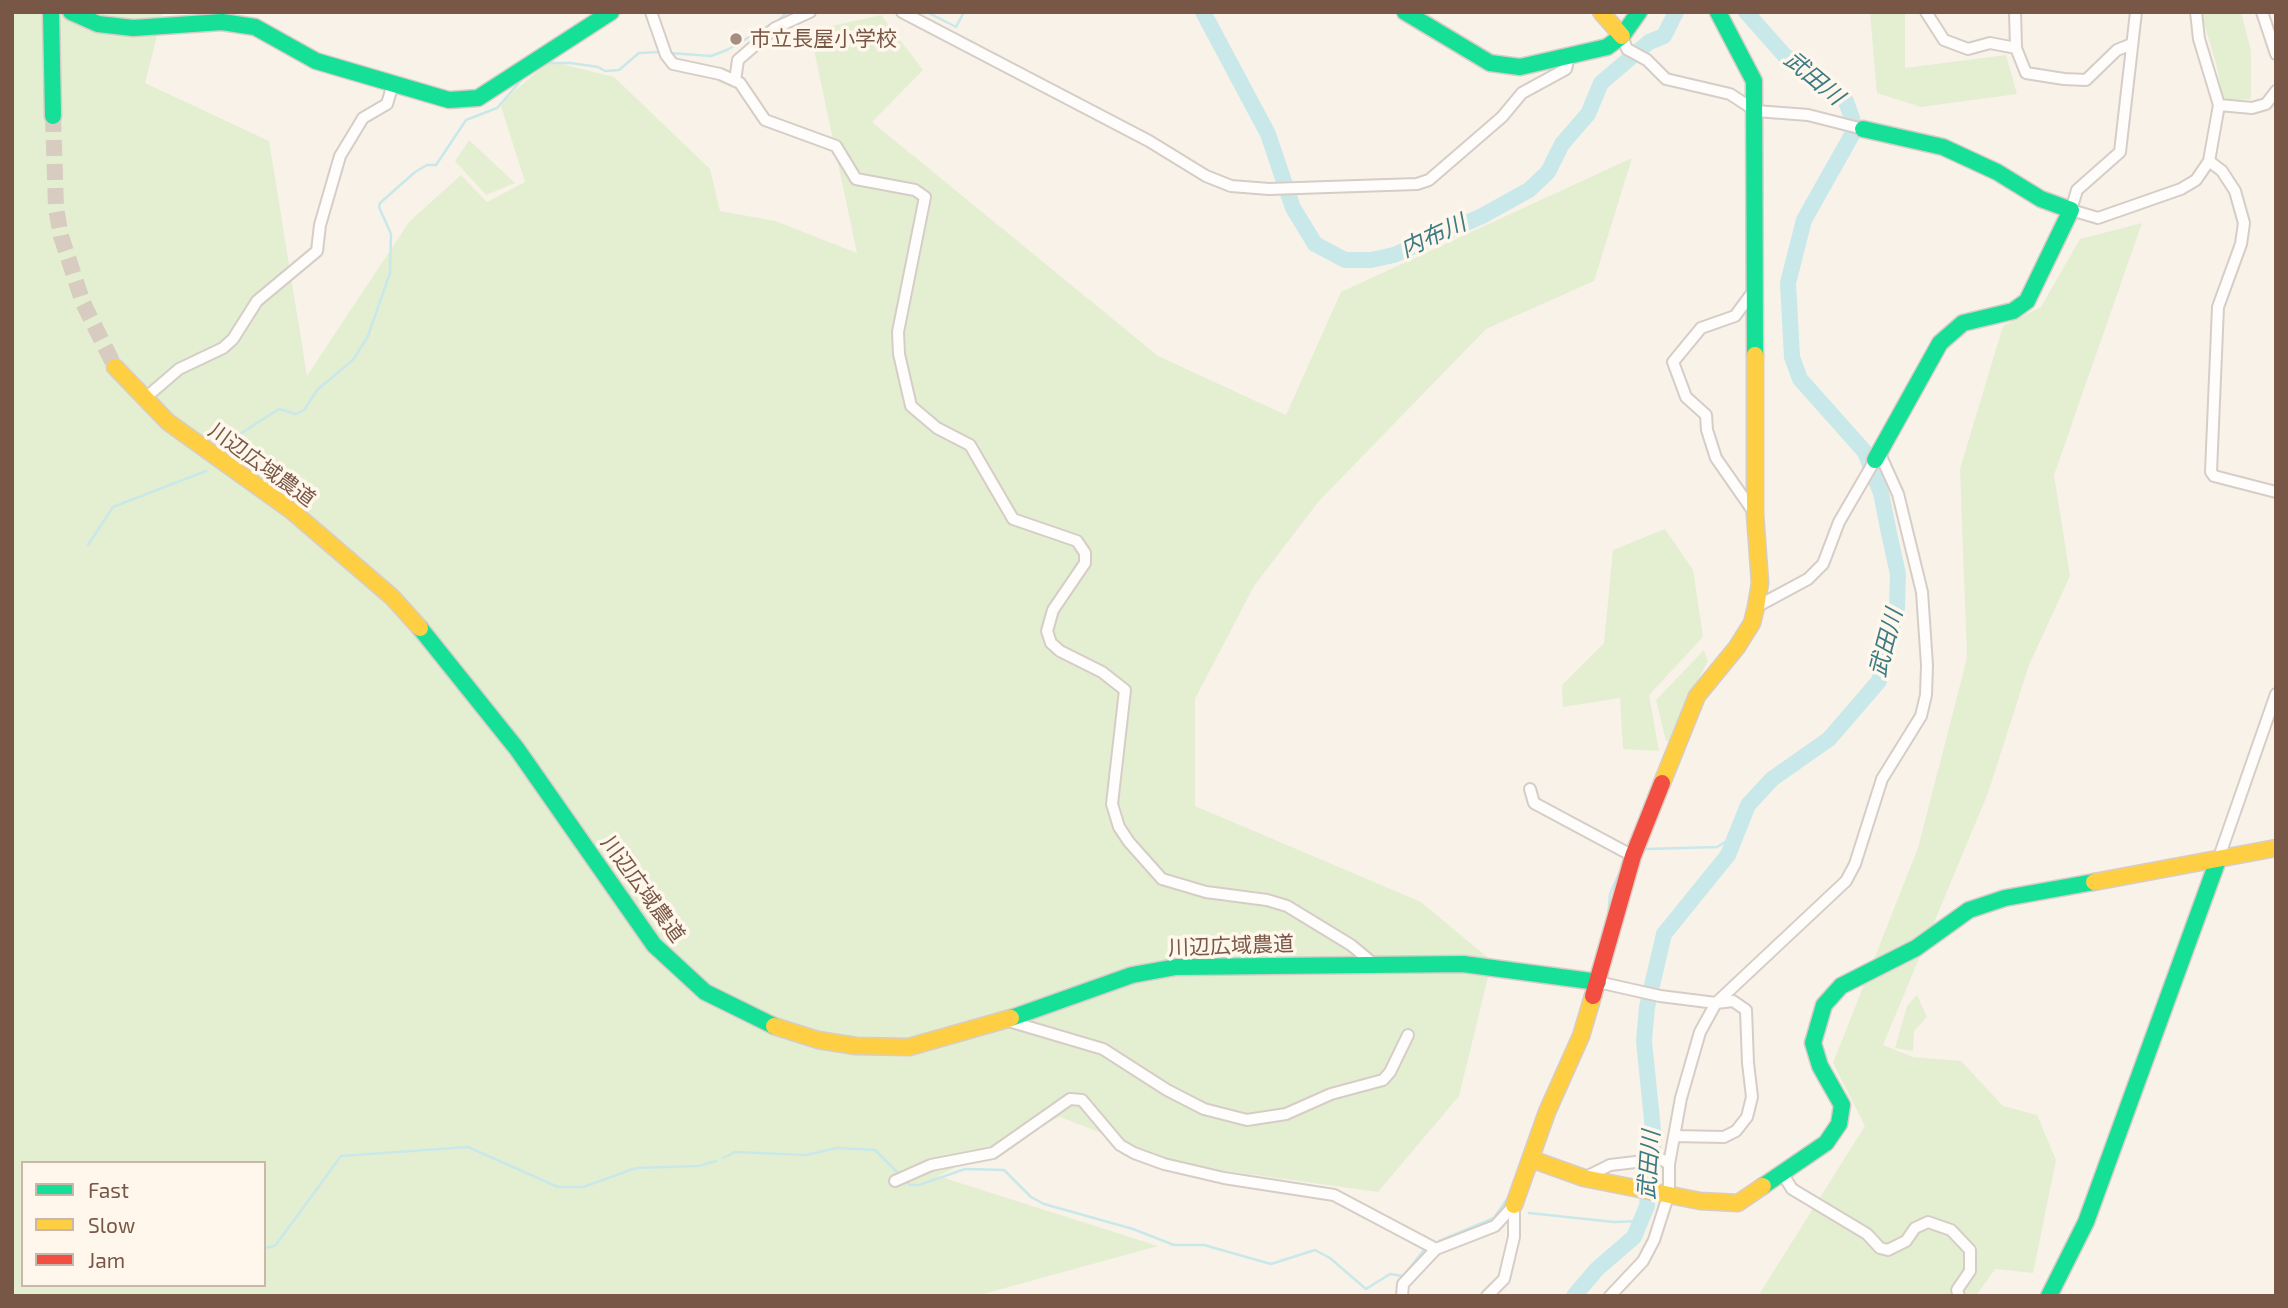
<!DOCTYPE html>
<meta charset="utf-8">
<style>
body{margin:0}
#map{position:relative;width:2288px;height:1308px;overflow:hidden;background:#f8f2e9;font-family:"Exo 2",sans-serif}
canvas{display:block}
.frame{position:absolute;inset:0;border:14px solid #785746;pointer-events:none}
.legend{position:absolute;left:21px;top:1161px;width:245px;height:126px;box-sizing:border-box;background:#fff7eb;border:2px solid #c9b7a9;margin:0;padding:9px 12px;list-style:none;font-size:21px;color:#785746}
.legend li{display:flex;align-items:center;gap:14px;height:35px}
.legend b{width:35px;border:2px solid #c9b7a9}
</style>
<div id="map">
<canvas width="2288" height="1308"></canvas>
<div class="frame"></div>
<ul class="legend">
<li><b style="height:9px;background:#16e098"></b>Fast</li>
<li><b style="height:9px;background:#ffcf43"></b>Slow</li>
<li><b style="height:9px;background:#f24e42"></b>Jam</li>
</ul>
</div>
<script>
const g = document.querySelector('canvas').getContext('2d');
g.lineJoin = 'round';
function paint(path, color) { g.fillStyle = color; g.fill(path, 'evenodd'); }
const toPath = rows => new Path2D(rows.map(r => 'M' + r).join(''));
function stroke(path, color, width, dash) { g.strokeStyle = color; g.lineWidth = width; g.lineCap = dash ? 'butt' : 'round'; g.setLineDash(dash || []); g.stroke(path); }
function label(font, color, halo, rows, align = 'center') {
  g.font = font + ' "Exo 2","Noto Sans JP",sans-serif'; g.lineWidth = 7; g.setLineDash([]); g.textBaseline = 'middle'; g.strokeStyle = halo; g.fillStyle = color; for (const [text, x, y, turn = 0] of rows) {
    g.save(); g.translate(x, y); g.rotate((+turn || 0) * Math.PI / 180); g.textAlign = isNaN(turn) ? turn : align; if (halo) g.strokeText(text, 0, 0); g.fillText(text, 0, 0); g.restore();
  }
}
const green = toPath([
 [12,12,163,12,145,83,269,141,307,376,409,222,461,175,487,202,525,182,500,103,550,61,614,77,710,169,720,211,775,221,857,253,810,31,881,15,923,70,872,122,1158,356,1286,415,1341,292,1632,158,1594,281,1486,329,1319,501,1254,586,1195,699,1195,806,1421,902,1492,961,1459,1096,1378,1192,1184,1165,1060,1117,938,1176,1158,1246,976,1296,12,1296],
 [23,1163,264,1163,264,1285,23,1285],
 [1870,12,1905,12,1905,68,2006,55,2017,94,1921,107,1877,93],
 [2241,12,2251,51,2251,99,2223,101,2217,67,2201,13],
 [469,140,515,183,486,195,455,161],
 [2142,223,2054,475,2070,576,2029,665,1988,793,1883,1045,1913,1057,1961,1061,2003,1106,2037,1115,2056,1160,2033,1273,1995,1269,1976,1296,1758,1296,1865,1126,1833,1063,1918,848,1967,658,1960,469,2003,326,2041,307,2080,239],
 [1665,529,1693,570,1703,637,1649,695,1659,751,1623,749,1620,698,1563,707,1562,685,1604,643,1613,550],
 [1704,650,1708,661,1687,701,1675,741,1666,741,1656,700],
 [1917,995,1927,1017,1914,1031,1913,1051,1895,1048,1907,1006]
]);
const stream = toPath([
 [927,12,956,27,964,12],
 [779,20,787,12],
 [670,53,711,56,727,50,773,23],
 [545,63,571,63,598,67,605,71,619,70,639,53,660,52],
 [229,441,279,409,296,414,304,410,317,390,353,360,368,336,390,273,391,234,379,207,380,203,415,172,427,165,436,165,466,120,497,108,525,76],
 [88,545,113,507,206,471],
 [1646,849,1717,847,1735,836],
 [1608,917,1610,894,1622,867],
 [723,1158,735,1152,806,1155,837,1148,875,1150,900,1175],
 [904,1179,910,1185,919,1185,965,1169,1004,1170,1031,1197,1044,1204,1133,1229,1174,1245,1204,1245,1271,1264,1315,1250,1330,1258,1366,1289,1390,1274,1403,1276,1424,1250],
 [1529,1213,1614,1222,1643,1221],
 [1439,1241,1494,1218,1510,1195],
 [264,1248,275,1246,341,1156,468,1147,558,1187,583,1187,636,1168,699,1166,716,1161]
]);
const river = toPath([
 [1203,12,1268,134,1293,208,1315,244,1345,260,1371,260,1394,255,1482,216,1529,190,1548,172,1562,144,1588,114,1601,83,1649,42,1664,36,1676,12],
 [1574,1296,1597,1269,1634,1237,1647,1206,1654,1140,1644,1041,1647,1007,1664,934,1728,855,1748,805,1772,779,1829,739,1879,681,1897,608,1898,574,1889,533,1881,493,1865,452,1800,379,1792,357,1788,283,1804,220,1853,133,1852,118,1845,99,1811,70,1785,56,1746,12]
]);
const secondaryTunnel = toPath([
 [53,116,56,208,61,236,83,303,115,367]
]);
const street = toPath([
 [651,12,666,55,673,64,720,74,740,83,765,120,836,146,856,179,915,190,925,197,898,332,899,354,911,406,937,428,970,445,1013,519,1077,541,1085,553,1085,563,1053,610,1047,631,1051,643,1060,651,1102,672,1125,690,1112,804,1119,827,1129,842,1162,879,1206,892,1267,900,1287,906,1351,945,1375,965],
 [902,12,1149,141,1206,176,1231,186,1269,189,1417,184,1429,180,1502,117,1522,93,1566,69,1569,57],
 [1926,12,1944,40,1968,49,1990,43,2016,48,2026,73,2064,79,2086,80,2117,50,2132,44],
 [2015,12,2016,48],
 [2136,12,2120,152,2077,190,2071,210,2098,218,2181,189,2196,180,2209,161,2219,105,2199,39,2196,12],
 [2262,12,2276,54],
 [1622,36,1627,49,1647,60,1666,79,1730,94,1756,111,1808,115,1863,129],
 [735,81,738,60,775,28,810,12],
 [2219,105,2252,108,2266,104,2276,91],
 [2209,161,2222,171,2235,191,2244,223,2241,244,2218,307,2211,472,2214,476,2276,492],
 [1755,289,1735,316,1701,328,1673,362,1686,397,1706,415,1707,430,1716,458,1755,514],
 [144,399,179,369,223,348,233,339,257,301,317,251,320,225,340,156,363,118,387,104,393,84],
 [1756,607,1808,579,1823,564,1839,522,1875,460],
 [1530,789,1534,803,1633,856],
 [2218,860,2276,694],
 [1598,982,1660,996,1716,1003,1733,1001,1746,1010,1748,1063,1752,1097,1747,1117,1736,1131,1724,1137,1674,1136],
 [1005,1020,1103,1049,1167,1090,1204,1109,1247,1120,1286,1114,1331,1094,1383,1080,1390,1072,1408,1035],
 [1782,1173,1792,1189,1867,1234,1880,1248,1888,1250,1906,1241,1915,1228,1928,1222,1951,1230,1970,1250,1970,1271,1957,1290,1959,1296],
 [1584,1178,1610,1165,1661,1159,1669,1164],
 [895,1181,931,1165,993,1153,1070,1099,1082,1100,1120,1145,1134,1153,1164,1164,1224,1178,1334,1195,1436,1249],
 [1402,1296,1403,1284,1436,1249,1495,1226,1514,1205],
 [1487,1296,1504,1279,1514,1237,1514,1205],
 [1610,1296,1643,1261,1654,1240,1669,1193,1669,1164,1681,1098,1700,1032,1716,1003,1846,881,1855,864,1882,779,1921,716,1926,695,1927,665,1922,592,1898,494,1879,452]
]);
const fast = toPath([
 [51,12,53,116],
 [71,12,98,24,133,28,222,22,255,27,316,61,449,100,478,98,611,12],
 [1405,12,1490,63,1520,67,1607,47,1622,36,1639,12],
 [1718,12,1754,81,1755,355],
 [1863,129,1943,147,1997,172,2041,199,2071,210,2027,301,2013,311,1963,323,1940,343,1875,460],
 [420,628,517,749,654,945,705,992,774,1026],
 [1011,1018,1132,975,1176,967,1463,964,1598,982],
 [1763,1186,1826,1143,1839,1124,1842,1105,1820,1066,1813,1043,1824,1005,1841,986,1916,948,1969,910,2005,898,2094,882],
 [2049,1296,2086,1222,2218,860]
]);
const slow = toPath([
 [1601,12,1622,36],
 [115,367,168,422,292,511,392,597,420,628],
 [1662,783,1697,696,1737,647,1752,623,1756,607,1760,583,1755,514,1755,355],
 [2094,882,2276,848],
 [774,1026,818,1040,856,1046,909,1047,1011,1018],
 [1531,1159,1584,1178,1700,1201,1738,1203,1763,1186],
 [1514,1205,1547,1112,1581,1036,1593,996]
]);
const jam = toPath([
 [1593,996,1633,856,1662,783]
]);
const markers = [
 [736,39,7,"#a58d7f"]
];
const poiNames = [
 ["市立長屋小学校",750,39]
];
const streetNames = [
 ["川辺広域農道",262,465,36],
 ["川辺広域農道",643,889,54],
 ["川辺広域農道",1231,946,-2]
];
const waterNames = [
 ["武田川",1814,78,40],
 ["内布川",1433,236,-25],
 ["武田川",1886,643,-75],
 ["武田川",1649,1165,-86]
];
paint(green, '#e4efd2');
stroke(stream, '#c9e8e9', 2.5);
stroke(river, '#c9e8e9', 16);
stroke(secondaryTunnel, '#d8cbc0', 16, [16, 8]);
stroke(street, '#d6cdc6', 14);
stroke(fast, '#d7cdc6', 19);
stroke(slow, '#d7cdc6', 19);
stroke(jam, '#d7cdc6', 19);
stroke(street, '#fefdfc', 10);
stroke(fast, '#16e098', 16);
stroke(slow, '#ffcf43', 16);
stroke(jam, '#f24e42', 16);
for (const [x, y, r, color] of markers) { const dot = new Path2D(); dot.arc(x, y, r, 0, 2 * Math.PI); g.fillStyle = color; g.fill(dot); stroke(dot, '#fff7eb', 2.5); }
label('21px', '#785746', '#fff7eb', poiNames, 'left');
label('21px', '#785746', '#fff7eb', streetNames);
label('italic 23px', '#3b7b86', '#fff7eb', waterNames);
</script>
